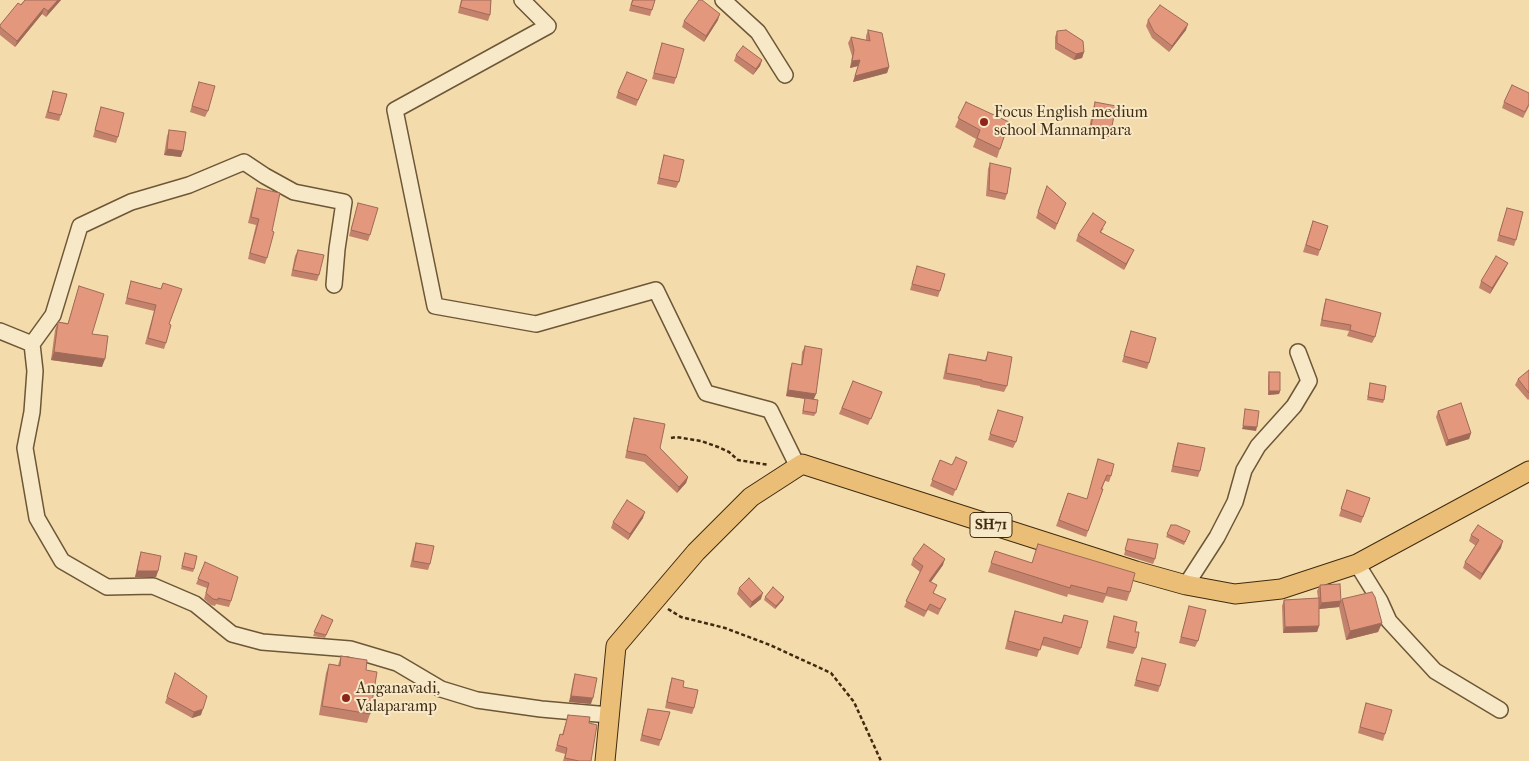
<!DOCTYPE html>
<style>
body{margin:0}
canvas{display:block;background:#f3dbab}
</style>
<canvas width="1529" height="761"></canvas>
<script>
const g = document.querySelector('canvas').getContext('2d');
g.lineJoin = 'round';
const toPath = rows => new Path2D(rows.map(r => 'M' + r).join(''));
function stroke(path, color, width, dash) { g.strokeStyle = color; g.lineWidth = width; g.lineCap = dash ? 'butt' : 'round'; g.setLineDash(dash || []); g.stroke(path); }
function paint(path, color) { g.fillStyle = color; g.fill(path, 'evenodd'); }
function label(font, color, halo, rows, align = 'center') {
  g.font = font + ' "IM FELL French Canon",serif'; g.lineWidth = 4; g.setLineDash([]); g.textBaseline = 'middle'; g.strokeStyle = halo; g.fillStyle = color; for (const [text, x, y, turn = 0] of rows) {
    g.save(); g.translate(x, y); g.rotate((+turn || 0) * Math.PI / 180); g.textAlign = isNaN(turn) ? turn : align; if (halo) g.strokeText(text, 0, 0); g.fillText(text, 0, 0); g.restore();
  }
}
const path = toPath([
 [671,438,676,437,701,441,718,447,729,452,738,460,769,465],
 [668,609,681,617,725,628,770,645,831,673,854,702,881,761]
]);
const minor = toPath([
 [522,0,548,26,395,110,435,306,536,324,656,290,706,393,770,410,798,467],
 [723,0,758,32,785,75],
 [334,285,337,249,344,202,294,192,265,176,244,162,189,185,131,202,80,226,53,315,32,344,35,371,32,412,25,448,37,518,62,561,107,587,153,586,195,604,232,634,262,642,350,649,397,663,441,689,477,700,541,709,609,715],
 [0,331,32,344],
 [1357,564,1380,601,1389,621,1435,671,1500,710],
 [1186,585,1217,537,1235,502,1244,470,1258,446,1294,406,1309,381,1298,352]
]);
const major = toPath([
 [605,761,616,646,696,552,751,497,802,464,1136,571,1186,585,1235,594,1281,589,1357,564,1529,471]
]);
const wall = toPath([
 [25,0,61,0,46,17,42,14,15,47,0,35,0,25],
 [461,0,491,0,490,15,488,21,458,13],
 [632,0,655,0,650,16,629,11],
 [718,20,704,42,682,27,684,21],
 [1148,20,1186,30,1169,52,1152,38,1146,26],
 [868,30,889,67,887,73,853,82,858,66,850,68,852,56,848,43,851,37,866,40,866,36],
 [1057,31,1084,52,1082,58,1074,60,1055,49,1055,37],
 [662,43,676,78,674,84,652,79],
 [736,55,762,60,760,66,753,75,734,61],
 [647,80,636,106,616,98,618,92],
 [199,82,208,111,205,117,190,112],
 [53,91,61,115,59,121,45,118],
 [966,102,1000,149,997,158,973,147,976,139,955,127],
 [1095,102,1111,131,1109,137,1088,134,1093,108],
 [1504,102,1529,106,1523,118,1502,108],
 [101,107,118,137,116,143,93,137],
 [169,130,181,157,164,155,167,136],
 [664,155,679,182,676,188,657,184],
 [990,163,1007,194,1005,200,986,196,988,169],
 [1047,186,1066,203,1055,230,1036,218],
 [257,188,272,231,267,258,265,264,248,259,256,225,248,223,255,194],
 [358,203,370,235,368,241,349,236],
 [1507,208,1516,240,1514,246,1497,241],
 [1313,221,1328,226,1318,256,1303,252],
 [1104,228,1101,232,1131,256,1124,270,1076,241,1078,235],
 [298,250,319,275,317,281,291,276,295,256],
 [917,266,940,291,938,297,910,290],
 [1505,269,1490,294,1479,288,1481,281],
 [131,281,161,289,166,343,164,349,145,344,154,311,125,304],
 [79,286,92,334,102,367,51,360,55,330,58,322,68,323],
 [1326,299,1375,337,1372,343,1347,336,1349,331,1320,326,1324,305],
 [1131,331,1149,363,1147,369,1122,362],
 [805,346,816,394,814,399,816,413,814,416,802,414,805,399,786,396,790,369,792,363,801,365,802,352],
 [988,352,1007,386,1004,392,980,387,980,386,943,379,947,360,949,354,985,360],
 [1529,370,1529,399,1528,400,1515,385,1518,379],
 [1269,372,1280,391,1279,394,1268,395,1268,376],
 [853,381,882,392,868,425,839,414],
 [1370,383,1384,400,1383,403,1367,400],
 [998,410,1016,442,1013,448,988,440],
 [1438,411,1471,433,1469,439,1446,446,1436,417],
 [634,418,660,448,688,477,686,483,677,493,644,462,625,458,632,424],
 [1178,443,1200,471,1198,477,1171,472,1176,449],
 [1098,459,1111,476,1109,482,1105,481,1102,489,1103,489,1086,537,1056,526,1068,493,1087,499],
 [940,460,952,465,967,462,953,496,930,486],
 [1347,490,1370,498,1361,523,1339,516],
 [643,518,628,540,611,528,613,522],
 [1171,525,1190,531,1184,545,1166,537],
 [1471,535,1501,548,1480,580,1463,568,1465,562,1476,546,1469,541],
 [1128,539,1155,559,1153,564,1124,555],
 [416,543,430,564,428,570,410,567,414,549],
 [1038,544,1130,592,1127,601,1106,596,1103,603,1068,594,1067,597,988,572,995,551,1032,563],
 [141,552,158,571,156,577,135,577,139,558],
 [185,553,194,569,193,572,181,569],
 [913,559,943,565,931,582,934,593,943,605,938,615,928,610,924,617,904,607,920,572,911,565],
 [205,562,231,601,229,607,216,604,215,606,211,605,204,599,207,588,196,584],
 [1320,585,1341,600,1382,623,1378,632,1346,640,1339,607,1319,609,1319,626,1317,632,1283,633,1282,606,1284,600,1318,598,1317,591],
 [739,588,761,599,750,608,737,594],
 [765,597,783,600,775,609,764,600],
 [1189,606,1198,641,1195,647,1179,643],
 [1015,611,1061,623,1064,615,1081,648,1078,655,1041,645,1037,657,1005,649,1012,619],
 [322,615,333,620,325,638,313,636],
 [1114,616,1135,632,1136,648,1133,654,1106,648],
 [341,656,370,714,367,723,319,715,326,673,329,664,338,665],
 [1142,658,1160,686,1158,692,1134,686],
 [175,673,201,715,192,718,165,703],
 [575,674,591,704,569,702,573,680],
 [672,678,683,687,694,708,692,714,665,708,670,684],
 [1366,703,1385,734,1383,741,1358,733],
 [648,709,670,712,659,746,640,741,646,715],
 [568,715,589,723,591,761,563,761,565,754,555,751,560,734,562,735]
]);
const shadedWall = toPath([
 [58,0,61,0,46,17,48,11],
 [44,8,42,14,15,47,17,41],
 [720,14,718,20,704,42,706,36],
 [1188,24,1186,30,1169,52,1172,46],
 [1084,52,1082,58,1074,60,1076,54],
 [762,60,760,66,753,75,756,69],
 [860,60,858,66,850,68,852,61],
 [889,67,887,73,853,82,855,76],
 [167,149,183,151,181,157,164,155],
 [1134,250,1124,270,1126,264],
 [1508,263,1505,269,1490,294,1492,288],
 [54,352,105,359,102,367,51,360],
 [788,390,816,394,813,400,786,396],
 [1269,391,1280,391,1279,394,1268,395],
 [1243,426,1257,427,1256,431,1242,429],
 [1471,433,1469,439,1446,446,1448,440],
 [688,477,686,483,677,493,679,487],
 [645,512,643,518,628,540,630,534],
 [1503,541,1501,548,1480,580,1482,574],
 [945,559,943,565,927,587,929,581],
 [137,571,158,571,156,577,135,577],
 [763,593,761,599,750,608,752,602],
 [784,597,783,600,775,609,776,606],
 [1341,601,1339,607,1319,609,1321,603],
 [1382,623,1378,632,1346,640,1350,631],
 [1319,626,1317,632,1283,633,1285,627],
 [571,696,593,698,591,704,569,702],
 [203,709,201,715,192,718,194,712]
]);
const building = toPath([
 [25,0,58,0,48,11,44,8,17,41,0,27,0,25,18,3,21,5,25,0],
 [462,0,491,0,490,15,460,7,462,0],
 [633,0,655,0,652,10,631,5,633,0],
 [699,0,702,0,720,14,706,36,684,21,699,0],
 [1160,5,1188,24,1172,46,1154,32,1148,20,1160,5],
 [868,30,882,33,889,67,855,76,860,60,852,61,854,50,851,37,870,41,868,30],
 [1066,30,1083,41,1084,52,1076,54,1057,43,1057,31,1066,30],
 [662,43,684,49,676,78,654,73,662,43],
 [743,46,762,60,756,69,736,55,743,46],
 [627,72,647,80,638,100,618,92,627,72],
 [199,82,215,86,208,111,192,106,199,82],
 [1512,85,1529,93,1529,104,1525,112,1504,102,1512,85],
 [53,91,67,94,61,115,48,112,53,91],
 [966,102,1009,122,1000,149,977,138,980,130,958,118,966,102],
 [1095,102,1116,106,1111,131,1091,127,1095,102],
 [101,107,124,113,118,137,95,130,101,107],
 [169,130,186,132,183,151,167,149,169,130],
 [664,155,684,160,679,182,659,178,664,155],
 [990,163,1011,168,1007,194,989,190,990,163],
 [1047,186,1066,203,1057,224,1038,212,1047,186],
 [257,188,280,193,272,231,274,232,267,258,250,253,259,219,251,217,257,188],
 [358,203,378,208,370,235,351,230,358,203],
 [1507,208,1523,212,1516,240,1499,235,1507,208],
 [1093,213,1106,222,1100,232,1134,250,1126,264,1078,235,1093,213],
 [1313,221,1328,226,1320,250,1306,245,1313,221],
 [298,250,324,255,319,275,293,270,298,250],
 [1496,256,1508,263,1492,288,1481,281,1496,256],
 [917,266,945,274,940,291,912,284,917,266],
 [131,281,161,289,163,283,182,289,169,324,171,325,166,343,148,338,156,305,127,298,131,281],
 [79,286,104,294,92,334,108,336,105,359,54,352,58,322,68,324,79,286],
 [1326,299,1381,313,1375,337,1350,330,1351,325,1322,320,1326,299],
 [1131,331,1156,338,1149,363,1124,356,1131,331],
 [805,346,822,349,816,394,788,390,792,363,802,365,805,346],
 [988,352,1012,357,1007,386,982,381,982,380,946,373,949,354,986,361,988,352],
 [1529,370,1529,393,1518,379,1529,370],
 [1269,372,1280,372,1280,391,1269,391,1269,372],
 [853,381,882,392,871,419,842,408,853,381],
 [1370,383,1386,386,1384,400,1368,397,1370,383],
 [805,398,818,400,816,413,803,411,805,398],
 [1461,403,1471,433,1448,440,1438,411,1461,403],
 [1245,409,1259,411,1257,427,1243,426,1245,409],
 [998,410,1023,417,1016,442,990,434,998,410],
 [634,418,665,424,660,448,688,477,679,487,646,455,627,451,634,418],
 [1178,443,1205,448,1200,471,1173,466,1178,443],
 [956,457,967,462,956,490,932,480,940,460,952,465,956,457],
 [1098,459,1114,464,1111,476,1107,475,1101,489,1103,489,1088,531,1059,520,1068,493,1087,499,1098,459],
 [1347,490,1370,498,1363,517,1341,509,1347,490],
 [627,500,645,512,630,534,613,522,627,500],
 [1171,525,1176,525,1190,531,1185,542,1167,534,1171,525],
 [1478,525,1503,541,1482,574,1465,562,1479,540,1471,535,1478,525],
 [1128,539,1158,544,1155,559,1125,550,1128,539],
 [416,543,434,546,430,564,413,561,416,543],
 [924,544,945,559,929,581,937,585,933,593,946,599,940,609,930,604,926,611,906,601,923,566,913,559,924,544],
 [1038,544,1135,573,1130,592,1108,587,1106,594,1071,585,1070,588,991,563,995,551,1032,563,1038,544],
 [141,552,161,556,158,571,137,571,141,552],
 [185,553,197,556,194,569,182,566,185,553],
 [205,562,238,577,231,601,218,598,218,600,213,599,206,593,209,583,198,579,205,562],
 [749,578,763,593,752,602,739,588,749,578],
 [1340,584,1341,601,1321,603,1320,585,1340,584],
 [773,587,784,597,776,606,765,597,773,587],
 [1372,592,1375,597,1382,623,1350,631,1342,599,1372,592],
 [1319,598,1319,626,1285,627,1284,600,1319,598],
 [1189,606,1206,610,1198,641,1181,637,1189,606],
 [1015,611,1062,623,1064,615,1088,621,1081,648,1044,637,1040,650,1008,641,1015,611],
 [322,615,333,620,326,635,314,632,322,615],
 [1114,616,1137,622,1135,632,1139,632,1136,648,1108,641,1114,616],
 [341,656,367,660,366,670,377,672,370,714,322,706,329,664,340,666,341,656],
 [1142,658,1166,664,1160,686,1136,680,1142,658],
 [175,673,207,696,203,709,194,712,167,697,175,673],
 [575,674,597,678,593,698,571,696,575,674],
 [672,678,684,681,683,687,698,690,694,708,667,702,672,678],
 [1366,703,1392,710,1385,734,1360,727,1366,703],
 [648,709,670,712,661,740,642,735,648,709],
 [568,715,590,717,589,723,597,725,591,761,579,761,565,758,567,748,557,745,560,734,563,735,568,715]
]);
const markers = [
 [984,122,5,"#8f2418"],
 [346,698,5,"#8f2418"]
];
const shields = [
 [991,525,42]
];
const shieldNames = [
 ["SH71",991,525]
];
const poiNames = [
 ["Focus English medium",994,113],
 ["school Mannampara",994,131],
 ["Anganavadi,",356,689],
 ["Valaparamp",356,707]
];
stroke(minor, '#6d5737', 18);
stroke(major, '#402b10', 21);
stroke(path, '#402b10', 2.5, [4, 2.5]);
stroke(minor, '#f7e8c8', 15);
stroke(major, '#eabe76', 19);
paint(wall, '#c3826c');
paint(shadedWall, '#9f6a58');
paint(building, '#e3977d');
stroke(building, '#9f6a58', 1);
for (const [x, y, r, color] of markers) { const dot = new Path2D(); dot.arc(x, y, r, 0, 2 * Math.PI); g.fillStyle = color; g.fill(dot); stroke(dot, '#f7e8c8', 2); }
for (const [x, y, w] of shields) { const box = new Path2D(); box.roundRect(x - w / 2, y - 12.5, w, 25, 4); g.fillStyle = '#f7e8c8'; g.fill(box); stroke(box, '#402b10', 1); }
label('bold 15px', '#402b10', null, shieldNames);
label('16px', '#402b10', '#f7e8c8', poiNames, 'left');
</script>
